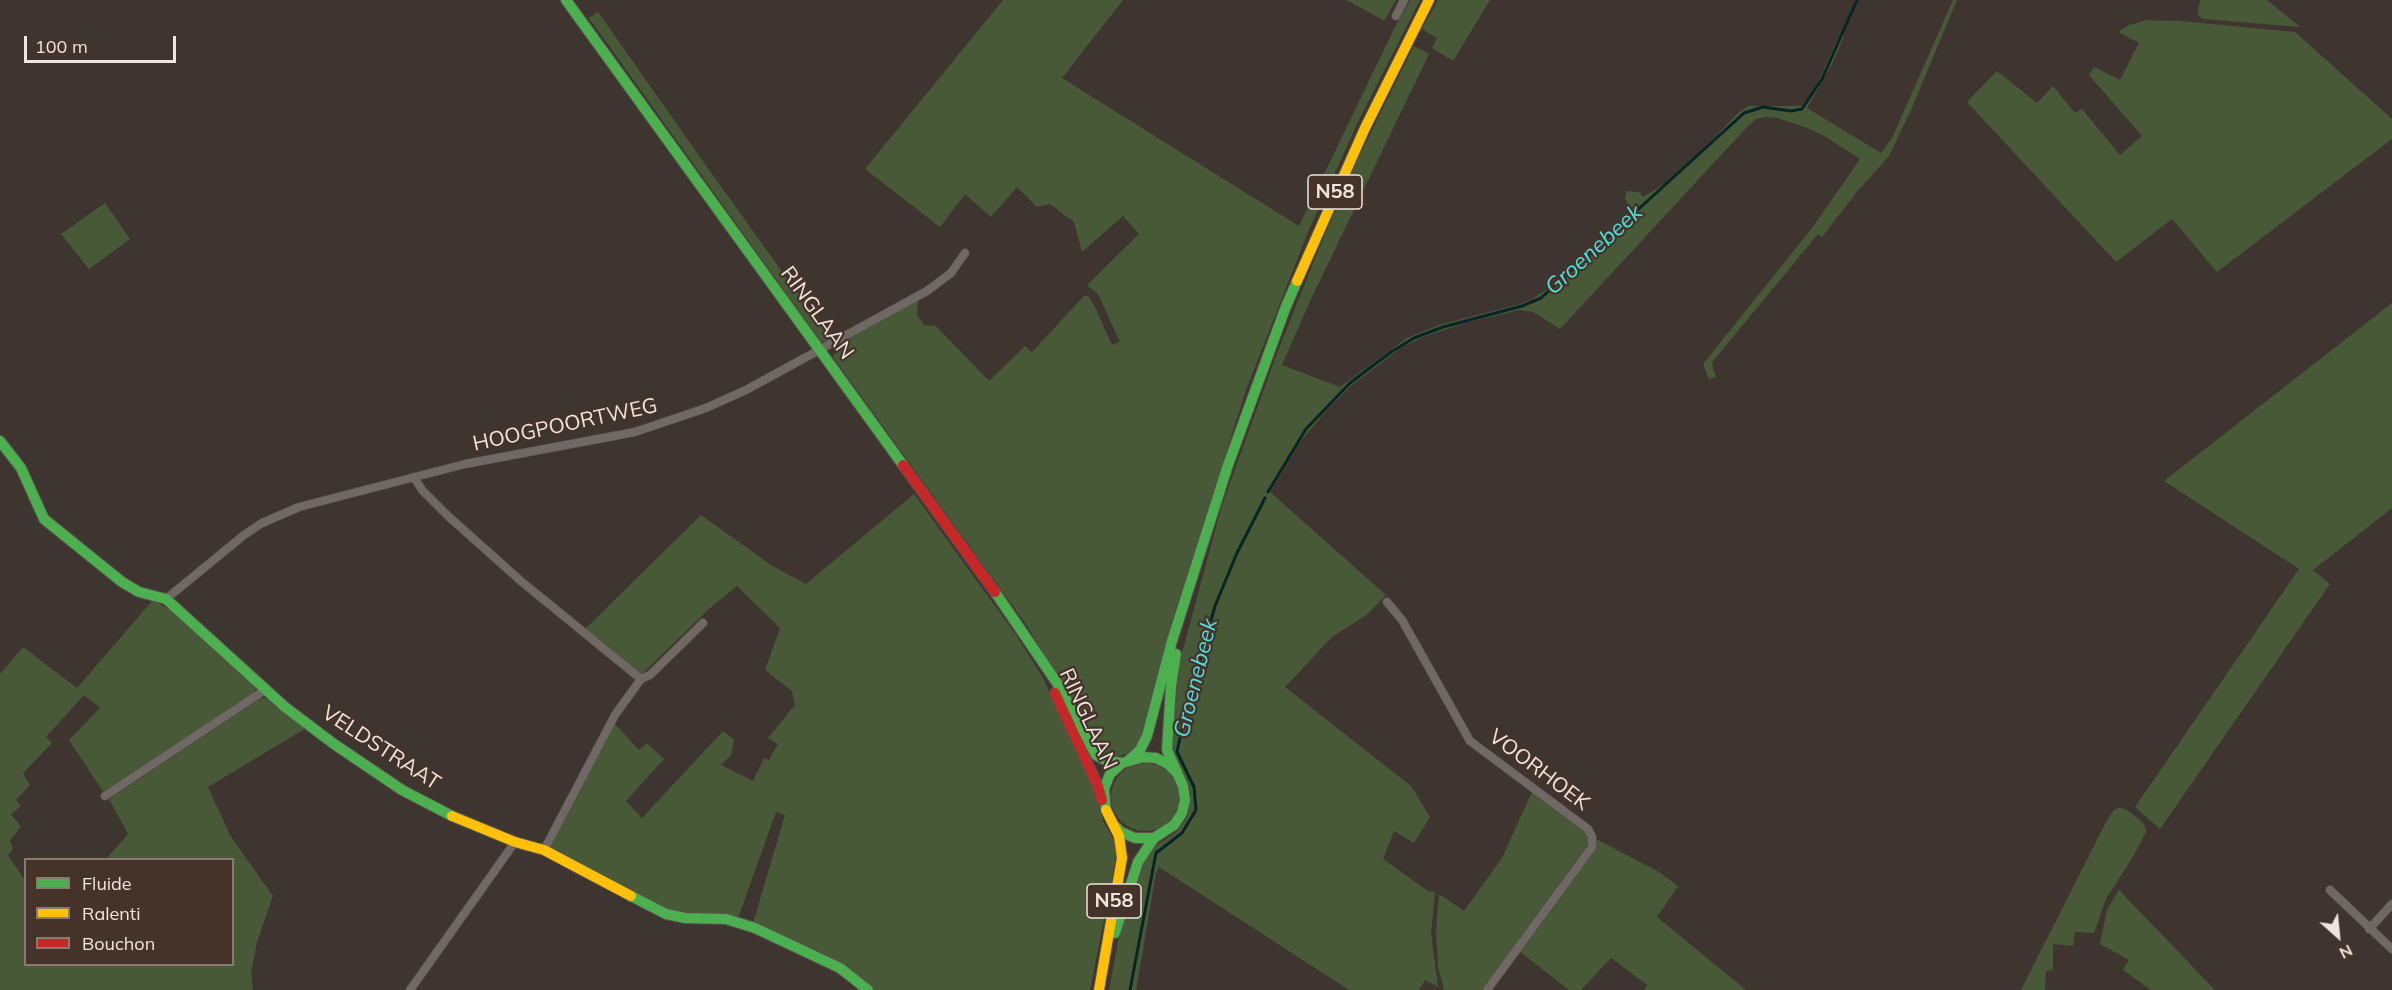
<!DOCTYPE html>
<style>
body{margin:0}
#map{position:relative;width:2392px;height:990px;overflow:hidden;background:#3f3530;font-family:Mulish,sans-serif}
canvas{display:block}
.legend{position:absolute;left:24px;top:858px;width:210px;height:108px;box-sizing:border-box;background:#45332a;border:2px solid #897a72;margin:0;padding:8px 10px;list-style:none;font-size:18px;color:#f0e4de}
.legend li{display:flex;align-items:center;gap:12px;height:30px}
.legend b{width:30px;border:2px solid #897a72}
.north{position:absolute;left:2308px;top:906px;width:60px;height:60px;-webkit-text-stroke:4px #45332a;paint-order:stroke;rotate:153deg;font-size:16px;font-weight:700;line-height:24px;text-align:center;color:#f0e4de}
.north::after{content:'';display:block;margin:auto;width:21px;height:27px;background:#f0e4de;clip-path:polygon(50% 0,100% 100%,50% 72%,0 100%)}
.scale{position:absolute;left:24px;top:36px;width:152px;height:27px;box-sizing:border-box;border:3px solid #f0e4de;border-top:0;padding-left:8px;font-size:18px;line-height:21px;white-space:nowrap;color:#f0e4de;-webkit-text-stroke:4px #45332a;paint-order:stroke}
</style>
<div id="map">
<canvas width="2392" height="990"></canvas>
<ul class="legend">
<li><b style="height:8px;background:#4caf50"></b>Fluide</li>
<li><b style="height:8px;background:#ffc107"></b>Ralenti</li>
<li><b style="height:8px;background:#c62828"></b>Bouchon</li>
</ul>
<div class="north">N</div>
<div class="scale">100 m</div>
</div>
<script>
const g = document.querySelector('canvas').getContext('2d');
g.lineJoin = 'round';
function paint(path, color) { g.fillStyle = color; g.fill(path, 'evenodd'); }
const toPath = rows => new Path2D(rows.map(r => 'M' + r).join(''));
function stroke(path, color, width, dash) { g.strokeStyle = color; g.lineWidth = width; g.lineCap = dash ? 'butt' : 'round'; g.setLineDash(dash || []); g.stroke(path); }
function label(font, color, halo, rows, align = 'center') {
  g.font = font + ' Mulish,sans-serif'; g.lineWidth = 4.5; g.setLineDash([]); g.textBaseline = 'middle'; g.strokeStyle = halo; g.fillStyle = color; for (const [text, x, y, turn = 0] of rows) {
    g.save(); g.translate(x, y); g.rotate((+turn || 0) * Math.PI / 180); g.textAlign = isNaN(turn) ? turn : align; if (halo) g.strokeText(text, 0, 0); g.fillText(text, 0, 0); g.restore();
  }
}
const green = toPath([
 [1003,0,1123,0,1062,78,1299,226,1395,27,1410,0,1420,0,1357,124,1308,232,1246,390,1173,619,1138,746,1126,754,1116,757,1104,755,1096,747,1028,627,833,357,840,343,918,300,917,315,924,325,936,326,989,381,1025,346,1032,352,1084,296,1088,296,1093,303,1112,345,1120,342,1098,294,1087,285,1139,234,1123,216,1082,252,1074,222,1050,204,1037,207,1017,187,991,217,965,194,940,227,865,169],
 [1347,0,1396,0,1384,21],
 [1438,0,1490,0,1453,61,1432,48,1437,38,1422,29],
 [1953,0,1957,0,1911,110,1889,156,1856,193,1822,237,1818,234,1713,361,1712,365,1716,377,1709,379,1703,364,1812,228,1860,159,1826,137,1805,127,1777,118,1766,117,1756,119,1748,126,1560,329,1533,312,1519,310,1465,323,1426,336,1402,347,1352,385,1326,411,1301,441,1270,492,1386,595,1368,614,1332,637,1285,687,1411,786,1430,817,1414,843,1394,831,1383,859,1428,891,1435,892,1431,933,1438,987,1425,980,1419,990,1349,990,1159,867,1156,873,1136,990,1109,990,1119,936,1144,859,1148,851,1176,832,1188,816,1191,796,1189,784,1174,756,1173,747,1177,683,1182,653,1222,505,1276,356,1316,256,1351,173,1414,46,1429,54,1311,299,1282,365,1340,387,1407,338,1439,325,1520,304,1532,299,1549,288,1606,237,1631,210,1625,198,1627,191,1639,192,1643,197,1663,185,1679,174,1738,113,1748,106,1802,106,1813,93,1840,34,1844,36,1832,64,1807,108,1881,153,1892,138],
 [2200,0,2267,0,2300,27,2203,19,2199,16,2198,10],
 [598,12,700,157,831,340,821,342,589,18],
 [2147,20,2181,21,2295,32,2392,119,2392,139,2217,272,2172,219,2116,262,1967,102,1997,71,2037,103,2053,86,2075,113,2082,109,2120,155,2142,136,2089,75,2094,67,2120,80,2139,43,2118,32,2129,25],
 [105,203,130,239,89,269,61,234],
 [2392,303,2392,508,2313,570,2330,584,2160,829,2135,807,2299,569,2164,481],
 [914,494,1016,635,1043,678,1096,792,1103,821,1115,842,1117,854,1090,990,872,990,842,964,814,949,753,923,785,815,776,812,738,918,699,915,671,911,647,902,551,849,551,845,615,724,639,750,647,743,664,759,626,801,642,818,723,731,734,739,731,755,721,765,753,781,764,758,769,760,778,744,768,738,795,705,792,691,765,670,780,628,737,586,709,609,640,676,585,629,701,515,771,565,806,584],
 [153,600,182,617,255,686,255,690,251,697,104,793,69,740,100,708,84,695,46,737,52,743,23,773,30,785,16,800,21,806,11,814,21,827,10,840,13,849,8,855,25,881,26,964,232,964,232,860,106,859,128,834,109,799,261,698,270,699,306,728,208,787,231,837,273,896,257,942,251,973,253,990,0,990,0,674,23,647,77,688],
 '1111 797a34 34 0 1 1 68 0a34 34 0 1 1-68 0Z',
 [1532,792,1584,829,1588,840,1587,846,1482,990,1444,990,1438,966,1437,947,1436,929,1439,894,1464,911,1502,858],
 [2120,807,2127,810,2140,820,2145,826,2146,832,2134,855,2106,899,2094,933,2075,932,2073,946,2053,944,2053,970,2046,971,2045,990,2021,990,2106,822,2114,810],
 [1596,839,1659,872,1678,886,1657,917,1746,990,1644,990,1647,985,1611,958,1581,990,1569,990,1519,951,1592,854],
 [2119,890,2215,990,2151,990,2123,970,2129,960,2100,944,2107,910]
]);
const stream = toPath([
 [1268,492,1306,429,1350,383,1391,352,1414,338,1443,327,1522,306,1541,298,1744,113,1763,107,1791,111,1802,109,1822,79,1857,0],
 [1130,990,1156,853,1182,833,1196,810,1194,787,1177,752,1185,714,1215,606,1237,553,1265,498]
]);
const street = toPath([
 [1396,16,1404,0],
 [414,477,422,490,448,516,522,582,641,679],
 [166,599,244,535,262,523,299,507,465,464,635,432,706,408,746,390,927,291,951,273,965,253],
 [1387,602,1402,620,1470,741,1588,829,1592,837,1592,847,1487,990],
 [105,796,265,690],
 [544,850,615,715,641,679,650,675,703,623],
 [2330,890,2392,949],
 [2369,929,2392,904],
 [410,990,515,842]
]);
const fast = toPath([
 [566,0,903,465],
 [0,441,21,468,44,519,122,582,139,592,166,599,285,707,334,744,402,790,452,816],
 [995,592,1057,683,1096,755,1107,761,1122,763],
 [1130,759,1140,750,1147,736,1172,641,1228,465,1285,309,1297,281],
 [1106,810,1104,789,1110,774,1122,763,1143,757,1156,758,1168,764,1177,773],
 [1116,827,1121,832,1135,838,1154,838,1174,825,1182,813,1185,800,1183,786,1167,750,1171,686,1176,654],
 [631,896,666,914,685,918,726,919,755,928,840,968,868,990],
 [1115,933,1138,862,1154,838]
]);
const slow = toPath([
 [1297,281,1365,128,1429,0],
 [452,816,515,842,544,850,631,896],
 [1099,990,1122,858,1119,836,1106,810]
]);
const jam = toPath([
 [903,465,995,592],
 [1055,693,1098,786,1102,800]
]);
const shields = [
 [1335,192,54],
 [1114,901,54]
];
const shieldNames = [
 ["N58",1335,192],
 ["N58",1114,901]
];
const streetNames = [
 ["RINGLAAN",817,313,54],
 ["HOOGPOORTWEG",565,425,-12],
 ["RINGLAAN",1088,719,65],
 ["VELDSTRAAT",381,748,33],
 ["VOORHOEK",1539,770,37]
];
const waterNames = [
 ["Groenebeek",1594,250,-42],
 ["Groenebeek",1196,678,-76]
];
paint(green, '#485938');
stroke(stream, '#072524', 3);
stroke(street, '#5a514d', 9);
stroke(fast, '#5a514d', 12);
stroke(slow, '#5a514d', 12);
stroke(jam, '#5a514d', 12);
stroke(street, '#706864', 8);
stroke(fast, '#4caf50', 10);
stroke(slow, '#ffc107', 10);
stroke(jam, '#c62828', 10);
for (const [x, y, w] of shields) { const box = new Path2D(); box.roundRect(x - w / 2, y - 17, w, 34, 4.5); g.fillStyle = '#45332a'; g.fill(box); stroke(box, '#f0e4de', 1.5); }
label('bold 20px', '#f0e4de', null, shieldNames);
label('21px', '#f0e4de', '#45332a', streetNames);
label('italic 22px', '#4ce2e2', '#45332a', waterNames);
</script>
